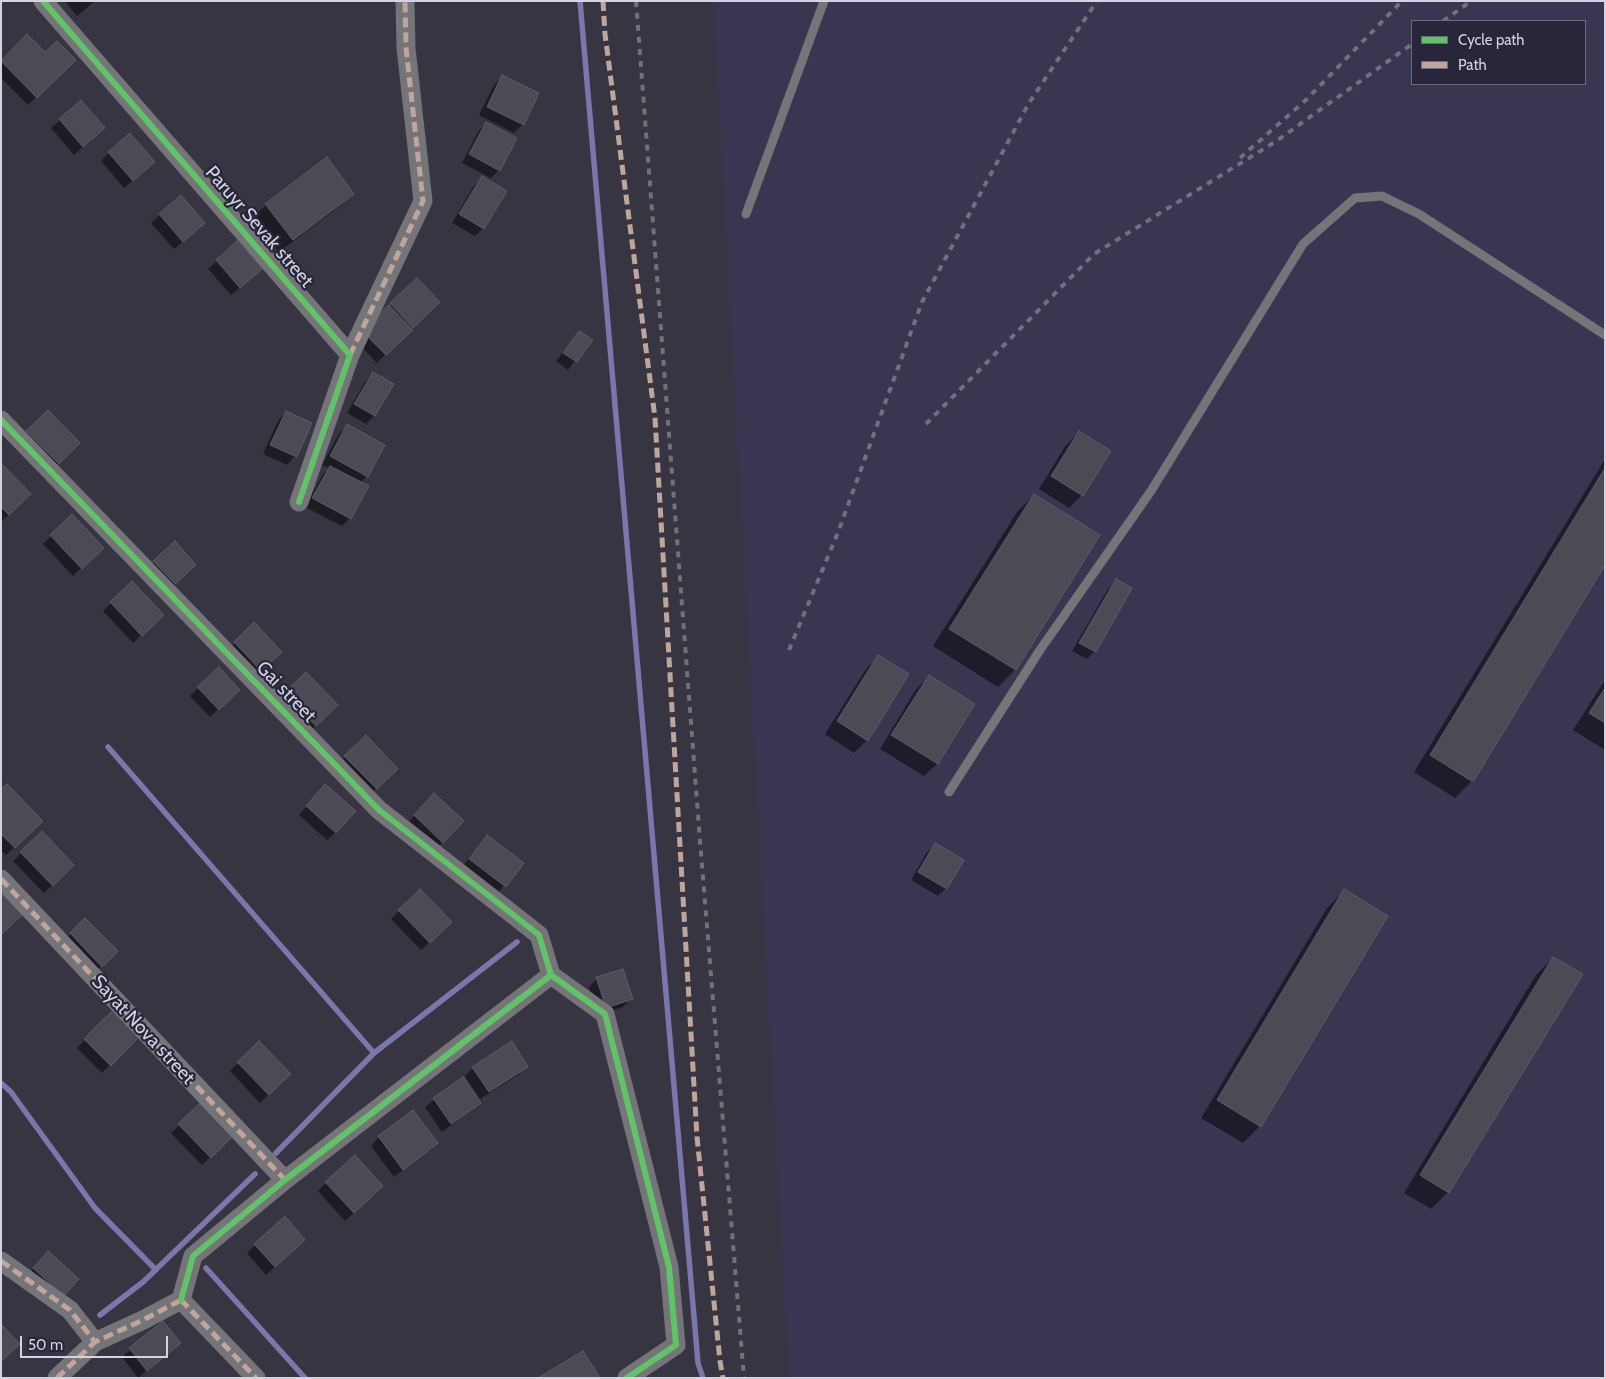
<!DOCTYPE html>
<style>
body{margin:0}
#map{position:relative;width:1606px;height:1379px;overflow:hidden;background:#363541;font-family:Cabin,sans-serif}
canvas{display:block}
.frame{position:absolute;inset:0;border:2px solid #d3d3e1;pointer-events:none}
.legend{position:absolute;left:1411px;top:20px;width:175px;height:65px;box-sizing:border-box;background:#28263b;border:1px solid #6c6b7d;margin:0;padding:6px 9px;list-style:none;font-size:15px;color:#d3d3e1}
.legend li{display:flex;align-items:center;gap:10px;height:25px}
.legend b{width:25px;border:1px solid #6c6b7d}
.scale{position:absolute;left:20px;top:1336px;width:148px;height:22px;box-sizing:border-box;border:2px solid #d3d3e1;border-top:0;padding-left:6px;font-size:15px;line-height:18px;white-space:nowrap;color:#d3d3e1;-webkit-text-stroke:4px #28263b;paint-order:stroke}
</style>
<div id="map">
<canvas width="1606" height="1379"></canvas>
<div class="frame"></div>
<ul class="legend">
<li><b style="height:6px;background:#61c268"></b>Cycle path</li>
<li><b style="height:6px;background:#c0a59a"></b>Path</li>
</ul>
<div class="scale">50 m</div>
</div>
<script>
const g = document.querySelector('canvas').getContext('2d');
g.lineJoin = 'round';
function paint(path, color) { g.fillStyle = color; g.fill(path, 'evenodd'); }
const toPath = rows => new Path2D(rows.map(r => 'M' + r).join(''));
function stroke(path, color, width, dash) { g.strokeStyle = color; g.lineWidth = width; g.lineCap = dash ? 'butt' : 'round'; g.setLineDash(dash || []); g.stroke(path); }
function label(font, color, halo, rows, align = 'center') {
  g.font = font + ' Cabin,sans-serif'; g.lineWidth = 4.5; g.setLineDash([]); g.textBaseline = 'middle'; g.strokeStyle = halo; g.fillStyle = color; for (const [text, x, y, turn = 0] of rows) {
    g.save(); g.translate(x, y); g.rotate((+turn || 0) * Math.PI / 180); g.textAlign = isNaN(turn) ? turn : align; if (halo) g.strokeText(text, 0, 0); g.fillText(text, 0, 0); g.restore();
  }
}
const built = toPath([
 [713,1,1605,1,1605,1378,789,1378],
 [1412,21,1585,21,1585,84,1412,84]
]);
const shadow = toPath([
 [65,1,95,1,77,16],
 [45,54,74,60,28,105,1,78,1,61],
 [502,77,537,94,523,124,514,133,479,115,494,85],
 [80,102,95,136,74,155,51,128],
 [486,123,499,170,491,178,462,163,478,132],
 [109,153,145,170,124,188,101,161],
 [482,178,483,228,475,236,452,223,474,186],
 [353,193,340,206,279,252,253,217,266,205],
 [180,196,195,231,174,249,151,223],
 [237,243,252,277,231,295,208,269],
 [417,280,438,302,377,363,355,340],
 [579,332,591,340,568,370,556,361],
 [373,374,392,385,374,416,366,424,347,413,365,382],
 [48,412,78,443,50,472,19,440],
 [286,412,310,423,295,456,287,465,263,454,278,421],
 [347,425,367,476,360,483,350,518,342,526,305,507,322,476,329,468,322,465,339,434],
 [1079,433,1110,452,1082,495,1069,508,1039,489,1066,445],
 [1605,459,1605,562,1472,781,1455,798,1414,772],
 [1,465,30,494,1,522],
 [1034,495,1098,536,1015,670,998,687,933,646,1017,512],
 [72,516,102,548,73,576,43,544],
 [175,543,186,573,166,592,146,570],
 [1116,581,1095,651,1087,659,1072,651,1108,589],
 [132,583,162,615,133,643,103,611],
 [254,624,280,652,252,679,227,651],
 [878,657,867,740,854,753,825,734,866,669],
 [306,674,336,705,307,734,277,702],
 [929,677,973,704,937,764,924,776,880,749,916,689],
 [1605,680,1605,750,1573,730],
 [198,688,230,698,210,717,190,696],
 [366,737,396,768,367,797,337,765],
 [1,791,41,821,6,855,1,850],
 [317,794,336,832,327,840,299,815],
 [426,803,443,842,434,850,407,824],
 [42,833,73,865,44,893,13,861],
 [487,836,522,863,497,894,462,867],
 [935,844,946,888,938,896,911,880,927,852],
 [420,890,450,922,421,950,391,919],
 [1344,891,1260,1126,1243,1143,1201,1118,1327,908],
 [85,920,116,951,93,974,62,942],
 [1553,958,1448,1192,1431,1209,1404,1193,1536,975],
 [597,979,631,998,623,1007,598,1015,589,987],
 [113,1012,138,1036,102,1073,77,1048],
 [259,1043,289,1074,260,1103,230,1071],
 [526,1067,518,1075,480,1099,465,1076,473,1068],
 [462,1078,480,1103,442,1132,425,1107],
 [200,1105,231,1137,202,1165,171,1133],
 [379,1137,436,1143,394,1177,371,1146],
 [326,1183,374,1194,345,1221,318,1191],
 [284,1218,296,1248,266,1275,247,1253],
 [40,1261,63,1295,26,1277],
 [163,1323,180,1343,138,1378,122,1357]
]);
const stream = toPath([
 [580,1,688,1247,698,1363,703,1378],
 [108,747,374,1053],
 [1,1083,11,1092,95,1208,156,1270],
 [276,1153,374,1053,517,942],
 [206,1268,305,1378],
 [100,1315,143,1282,255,1174]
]);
const building = toPath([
 [27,34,45,52,57,41,76,60,37,98,1,61,27,34],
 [502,75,539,93,524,125,487,107,502,75],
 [81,100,105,128,83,147,59,119,81,100],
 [486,122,517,138,500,171,469,154,486,122],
 [130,133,155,162,133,181,108,152,130,133],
 [327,157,354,194,293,240,265,204,327,157],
 [482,176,507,191,484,229,459,214,482,176],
 [181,195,205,223,183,242,159,214,181,195],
 [237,241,262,269,240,288,216,260,237,241],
 [417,278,440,302,413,328,390,303,417,278],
 [389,305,413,330,386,355,362,331,389,305],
 [579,331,593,340,577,362,563,353,579,331],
 [373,372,394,384,375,416,354,404,373,372],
 [48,410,80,443,59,464,26,431,48,410],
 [286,411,312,423,297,457,270,445,286,411],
 [347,424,385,445,368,477,330,456,347,424],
 [1079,431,1111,451,1083,496,1051,476,1079,431],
 [1,463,31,494,9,515,1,507,1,463],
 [330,466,369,486,351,519,312,498,330,466],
 [1605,468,1605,565,1473,782,1430,755,1605,468],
 [1034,494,1100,535,1016,670,949,629,1034,494],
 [72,514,104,548,82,569,50,535,72,514],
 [175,541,196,565,175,584,153,561,175,541],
 [1116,579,1132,588,1096,652,1079,643,1116,579],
 [132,581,164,615,142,636,110,602,132,581],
 [254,622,282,652,261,671,234,642,254,622],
 [878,655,909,674,868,741,837,721,878,655],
 [219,667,240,690,219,710,197,687,219,667],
 [306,672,338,705,316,726,284,693,306,672],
 [929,675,975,704,938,764,891,735,929,675],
 [1605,688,1605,723,1589,713,1605,688],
 [366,735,398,769,377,789,344,756,366,735],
 [7,784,43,821,15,848,1,834,1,789,7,784],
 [325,784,356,811,336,833,306,806,325,784],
 [434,793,464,821,443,843,414,815,434,793],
 [42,831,74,865,53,886,20,852,42,831],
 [487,835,524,863,506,887,469,859,487,835],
 [935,843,964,860,947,889,918,872,935,843],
 [420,889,452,922,430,943,398,910,420,889],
 [1344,889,1388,916,1261,1127,1217,1100,1344,889],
 [1,891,23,914,1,935,1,891],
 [85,918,118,951,102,967,70,933,85,918],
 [1553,957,1583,974,1449,1193,1420,1175,1553,957],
 [623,969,633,999,606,1008,596,977,623,969],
 [113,1010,140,1036,111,1066,84,1039,113,1010],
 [259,1041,291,1074,269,1095,237,1062,259,1041],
 [512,1041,528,1067,489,1092,472,1067,512,1041],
 [463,1077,481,1103,451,1124,433,1098,463,1077],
 [200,1103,232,1137,211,1158,178,1124,200,1103],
 [413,1110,438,1143,403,1170,378,1136,413,1110],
 [355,1155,383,1186,354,1213,325,1182,355,1155],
 [285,1216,305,1240,275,1267,254,1244,285,1216],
 [48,1251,79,1279,64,1296,33,1268,48,1251],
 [163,1321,181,1343,147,1371,129,1348,163,1321],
 [1,1324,20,1344,1,1362,1,1324],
 [583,1351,600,1378,538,1378,583,1351]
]);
const service = toPath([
 [746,214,824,1],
 [949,792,1040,650,1151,491,1303,244,1355,198,1382,196,1419,214,1605,335]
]);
const minor = toPath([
 [43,1,350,355,299,502],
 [350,355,423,201,406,48,405,1],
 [1,420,379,810,539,935,551,975],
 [1,879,285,1180],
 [551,975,605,1014,669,1267,676,1345,627,1378],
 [1,1261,70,1310,95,1342,143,1320,181,1300],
 [181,1300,193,1256,285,1180,551,975],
 [181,1300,256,1378],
 [57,1378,95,1342]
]);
const rail = toPath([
 [636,1,700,841,744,1378],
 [1443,21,1471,1],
 [1240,158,1307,99,1402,1],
 [926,424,1094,254,1278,140,1412,44],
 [789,650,837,535,922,302,1029,103,1097,1]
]);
const quiet = toPath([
 [603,1,605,34,655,418,697,1137,720,1361,723,1378],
 [350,355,423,201,406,48,405,1],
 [1,879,285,1180],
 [1,1261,70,1310,95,1342,143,1320,181,1300],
 [181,1300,256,1378],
 [57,1378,95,1342]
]);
const cycleway = toPath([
 [43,1,350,355,299,502],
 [1,420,379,810,539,935,551,975],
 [551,975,605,1014,669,1267,676,1345,627,1378],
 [181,1300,193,1256,285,1180,551,975]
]);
const streetNames = [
 ["Paruyr Sevak street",259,227,49],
 ["Gai street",286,692,46],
 ["Sayat Nova street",143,1030,47]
];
paint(built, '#383650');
paint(shadow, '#0007');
stroke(stream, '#7b76ab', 5.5);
paint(building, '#4c4b55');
stroke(building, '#5c5b66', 1);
stroke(service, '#747479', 9);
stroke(minor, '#747479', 19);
stroke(rail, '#727078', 4, [6, 6]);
stroke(quiet, '#c0a59a', 5, [10, 5]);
stroke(cycleway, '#61c268', 6);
label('19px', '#d3d3e1', '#28263b', streetNames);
</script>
